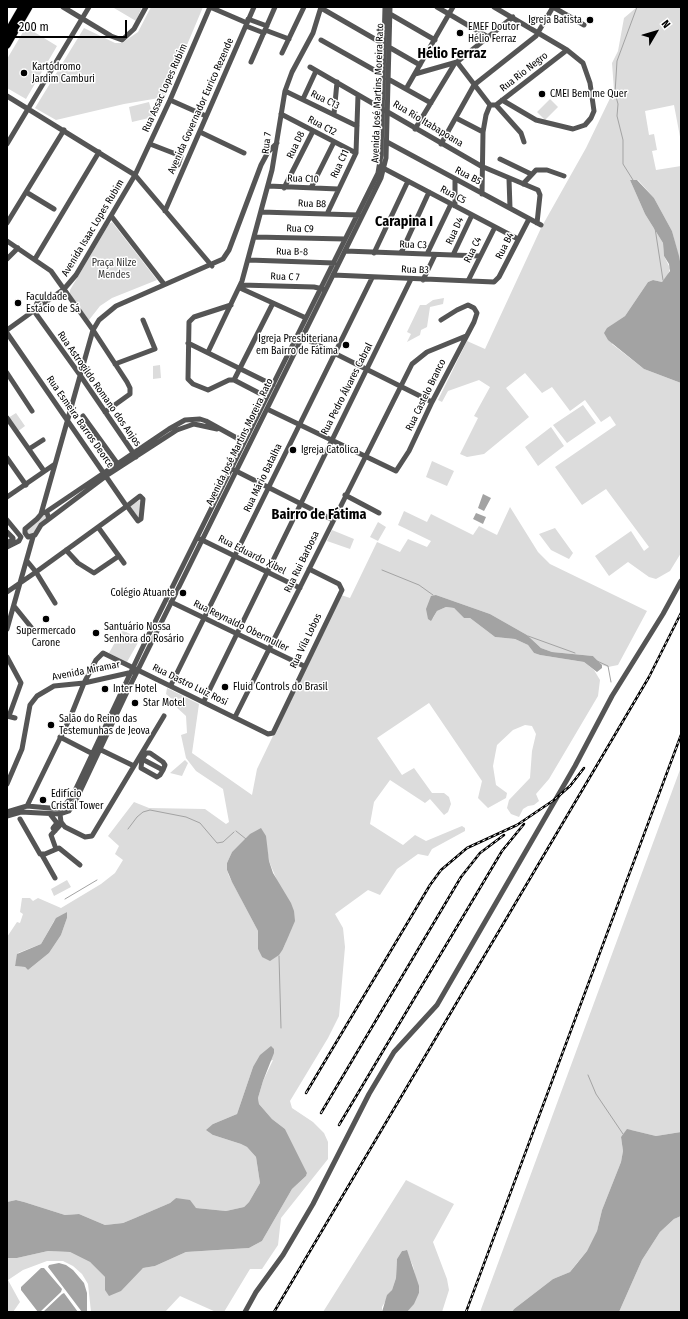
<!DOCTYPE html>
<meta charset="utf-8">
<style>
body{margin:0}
#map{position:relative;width:688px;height:1319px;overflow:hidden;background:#fff;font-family:"Fira Sans Condensed",sans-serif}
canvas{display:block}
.frame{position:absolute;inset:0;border:8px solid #000;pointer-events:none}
.north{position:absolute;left:636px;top:12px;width:40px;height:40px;-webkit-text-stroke:3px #fff;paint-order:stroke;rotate:52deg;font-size:11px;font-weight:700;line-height:16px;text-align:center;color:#000}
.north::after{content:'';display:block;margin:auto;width:14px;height:18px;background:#000;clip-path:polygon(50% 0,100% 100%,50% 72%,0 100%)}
.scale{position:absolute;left:12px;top:20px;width:115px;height:18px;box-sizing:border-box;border:2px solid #000;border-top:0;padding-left:5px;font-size:12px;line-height:14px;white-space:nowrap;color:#000;-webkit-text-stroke:3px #fff;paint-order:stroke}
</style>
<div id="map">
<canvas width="688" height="1319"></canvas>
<div class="frame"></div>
<div class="north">N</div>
<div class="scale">200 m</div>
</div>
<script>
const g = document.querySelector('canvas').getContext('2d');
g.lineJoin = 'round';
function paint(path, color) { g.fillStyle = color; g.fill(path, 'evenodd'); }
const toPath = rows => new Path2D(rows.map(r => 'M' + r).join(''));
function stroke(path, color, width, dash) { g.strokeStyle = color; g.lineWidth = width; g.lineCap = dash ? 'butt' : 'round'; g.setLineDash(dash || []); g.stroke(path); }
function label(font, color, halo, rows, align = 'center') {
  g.font = font + ' "Fira Sans Condensed",sans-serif'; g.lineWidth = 3; g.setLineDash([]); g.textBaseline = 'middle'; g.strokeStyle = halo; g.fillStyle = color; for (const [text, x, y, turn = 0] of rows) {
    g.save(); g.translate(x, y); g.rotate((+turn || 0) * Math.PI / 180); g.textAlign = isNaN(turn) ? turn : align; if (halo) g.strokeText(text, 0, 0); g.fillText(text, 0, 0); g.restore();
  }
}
const green = toPath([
 [115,7,142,7,136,21,114,8],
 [151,7,203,7,165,97,124,104,56,120,35,108,84,28,115,43,122,43,138,32],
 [637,7,681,7,681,142,674,105,645,111,649,135,654,134,657,150,652,151,656,170,681,166,681,266,672,231,654,198,638,180,630,180,645,214,663,243,664,256,670,268,668,275,662,282,653,280,648,282,625,316,612,325,612,344,644,369,681,383,681,553,670,571,656,579,649,577,628,562,609,576,595,556,631,531,644,551,649,547,606,489,582,505,555,467,616,425,610,416,601,422,585,400,570,411,552,387,542,393,525,373,506,388,529,417,484,454,467,457,460,454,478,418,474,416,490,387,479,380,448,391,442,402,438,400,467,341,485,349,541,228,586,148,614,90,612,63,618,51,624,18],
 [26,27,57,46,26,99,7,88,7,59],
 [550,99,558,107,545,120,537,112],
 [149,102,153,117,132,122,129,107],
 [112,222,157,280,112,298,100,306,89,320,70,294,70,290,109,224],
 [444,298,443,304,430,307,427,327,421,330,420,335,407,342,411,334,407,332,420,305,426,305,433,300],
 [160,365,161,378,153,379,153,366],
 [583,405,596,423,567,443,553,425],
 [16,413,25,426,17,432,8,418],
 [551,427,564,446,538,466,525,447],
 [432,461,454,471,447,486,426,477],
 [140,500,142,501,139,519,129,506],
 [510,507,538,552,550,564,647,611,618,665,608,667,602,665,593,656,552,652,541,648,527,635,490,614,436,595,433,618,437,611,446,607,454,608,464,618,470,618,495,637,515,639,528,645,534,653,540,655,584,662,594,670,600,680,598,696,549,779,536,794,539,801,534,805,528,806,523,809,519,817,511,814,507,808,509,800,530,778,532,751,536,734,532,726,525,725,513,730,497,745,493,766,496,785,507,793,506,798,488,808,478,798,482,781,429,703,377,738,402,775,414,768,432,793,444,793,449,797,451,804,448,812,444,815,430,799,425,803,390,780,374,802,370,824,403,845,415,835,426,841,462,826,465,828,465,831,432,849,428,856,418,854,397,869,380,895,368,890,335,914,343,928,345,947,339,1016,328,1038,290,1101,292,1108,313,1122,324,1133,328,1142,328,1159,281,1218,278,1245,262,1269,250,1269,224,1312,216,1312,180,1296,165,1312,91,1312,88,1284,82,1274,73,1266,63,1261,47,1261,23,1270,8,1280,20,1302,13,1312,7,1312,7,1258,17,1258,48,1251,70,1252,90,1262,105,1277,105,1290,143,1268,155,1266,186,1252,249,1248,262,1241,292,1189,306,1176,307,1173,285,1129,272,1119,259,1104,258,1098,263,1081,273,1060,253,1067,237,1114,213,1124,213,1135,241,1144,247,1147,256,1157,260,1183,249,1202,244,1207,226,1211,196,1208,176,1198,170,1203,135,1218,123,1223,105,1225,79,1214,65,1215,24,1202,16,1200,7,1202,7,937,17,922,20,923,23,914,20,912,22,898,30,898,33,901,38,898,61,908,101,884,115,873,123,860,115,854,119,846,108,836,134,802,149,808,205,809,226,824,229,822,223,789,196,771,186,758,181,735,187,733,186,716,174,705,173,700,166,694,167,688,199,704,192,753,252,795,257,769,341,595,350,598,377,542,400,552,408,539,427,547,431,541,398,525,404,511,427,522,431,514,473,535,479,526,497,535],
 [247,838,267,849,269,861,278,883,286,942,283,949,262,957,258,949,258,931,229,876,227,870,227,863,232,852],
 [67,912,67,918,61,935,49,953,28,970,25,967,15,966,18,953,41,944,54,921],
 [42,513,48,516,36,532,27,535,27,528],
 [378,522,386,527,378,541,370,537],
 [555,528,573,553,569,559,551,550,539,534],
 [332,530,354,539,350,549,327,541],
 [122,630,140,639,127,662,109,653],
 [185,760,188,763,182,776,170,773],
 [681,767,681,1132,656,1136,631,1130,621,1137,623,1151,621,1162,602,1210,597,1231,587,1251,577,1263,570,1272,553,1279,514,1309,512,1312,480,1312],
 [67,880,71,887,54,896,51,889],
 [406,1180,454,1204,433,1242,447,1279,449,1290,442,1312,407,1312,413,1304,419,1293,413,1266,406,1250,402,1251,397,1259,396,1278,392,1290,382,1307,382,1312,323,1312],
 [681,1216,681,1312,619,1312,642,1260,660,1232,674,1219]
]);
const water = toPath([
 [630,180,637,180,654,198,672,231,679,256,681,266,681,383,644,369,608,340,604,333,607,328,625,316,648,282,653,280,662,282,670,271,669,264,664,256,663,243,645,214],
 [483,494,491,498,484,511,478,508],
 [476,513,486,517,483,524,473,519],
 [436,595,490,614,527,635,541,648,552,652,593,656,602,665,602,668,597,672,584,662,540,655,534,653,528,645,515,639,495,637,470,618,464,618,454,608,446,607,437,611,431,621,428,619,426,609,431,596],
 [261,828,266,836,269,861,273,873,291,903,294,911,295,921,283,949,279,955,270,961,262,957,258,949,258,931,232,882,227,870,227,863,232,852,250,834],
 [67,912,67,918,61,935,49,953,28,970,25,967,15,966,17,954,41,944,56,918],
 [271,1046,274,1049,274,1053,263,1081,258,1098,259,1104,272,1119,285,1129,307,1173,306,1176,292,1189,262,1241,249,1248,186,1252,155,1266,143,1268,121,1291,109,1296,105,1290,105,1277,90,1262,70,1252,48,1251,17,1258,7,1258,7,1202,16,1200,24,1202,65,1215,79,1214,105,1225,123,1223,135,1218,170,1203,176,1198,190,1200,196,1208,226,1211,244,1207,249,1202,260,1183,256,1157,247,1147,241,1144,213,1135,206,1130,213,1124,237,1114,253,1067,260,1055],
 [627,1129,656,1136,681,1132,681,1216,674,1219,660,1232,642,1260,619,1312,512,1312,514,1309,553,1279,570,1272,587,1251,597,1231,602,1210,621,1162,623,1151,621,1137],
 [407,1250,419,1286,419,1293,414,1304,407,1312,382,1312,387,1295,392,1290,396,1278,397,1259,402,1251],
 [59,1263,66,1265,73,1270,84,1283,87,1293,87,1312,82,1312,48,1267,49,1265],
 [41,1268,44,1268,62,1289,61,1292,40,1312,38,1312,21,1290,21,1287],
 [64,1293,78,1312,43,1312,62,1294]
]);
const stream = toPath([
 [633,180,623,164,623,140,617,116,618,104,615,93,617,61,637,7],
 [655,228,663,280],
 [382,570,419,585,433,595],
 [528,636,575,653],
 [597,661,608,666,611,682],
 [128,829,137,817,143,812,150,810,186,817,200,823,217,843,223,842,234,832],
 [236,831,246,839],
 [65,899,97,880],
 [279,956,281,1028],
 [588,1075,596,1094,623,1134]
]);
const minor = toPath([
 [63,7,111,36,122,40,134,29,146,7],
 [210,7,247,23],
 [437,7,488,37],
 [494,7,567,50,583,63,590,83,594,111,591,118,585,125,573,129,536,120,502,100],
 [553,7,584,25],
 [321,8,420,65],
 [390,14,435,40],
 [248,19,267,26],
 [246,26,264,33],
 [265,30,289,39],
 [321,40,383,75],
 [282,53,304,7],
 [251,62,275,7],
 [457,62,490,105],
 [310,67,481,166,538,190,540,195,537,223],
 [415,74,457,62,513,17],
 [388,79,431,103],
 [406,89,453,7],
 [285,91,357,126],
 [7,96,135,175,212,266],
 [303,99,316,71],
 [170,100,206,116],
 [490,105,496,105,567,50],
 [496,105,521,133,524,142],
 [281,114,356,153],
 [334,114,337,82],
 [456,118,483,132],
 [415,129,455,63],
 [200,132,244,153],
 [387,142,541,225],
 [7,144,89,7],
 [150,144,181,156,178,165],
 [441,144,474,85,536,36,553,7],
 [500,159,531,174],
 [383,168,518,239],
 [509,179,510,208],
 [523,184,536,170,547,170,564,176],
 [268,186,338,189],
 [284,188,313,131],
 [311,188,334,142],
 [26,192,54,209],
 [482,194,483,132,486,115,490,105],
 [455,206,455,180],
 [165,211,254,7],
 [261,212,358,215],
 [327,214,356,153,358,95],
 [112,217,164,284],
 [7,223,64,130],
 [255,237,345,239],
 [7,241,51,271,93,330,127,382,130,388,130,394,105,412],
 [345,251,480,256],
 [374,253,408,181],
 [401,253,429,192],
 [427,254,451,204],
 [453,255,472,215],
 [7,259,18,248],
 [35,259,99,152],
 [249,260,334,263],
 [333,275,494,282,499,277,529,219],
 [423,280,435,255],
 [468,281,495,227],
 [241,285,314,287,323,289],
 [240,288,306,318],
 [55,296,45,297,37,303,34,311,80,375,136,457],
 [231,305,194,317,189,322,188,379,193,384,208,390,229,380,234,380,259,393],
 [7,330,64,289,76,275,135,175,170,100,210,7],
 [7,333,125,504,127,506,138,521,141,519,143,499,140,496,127,506,36,572,7,592],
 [300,336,432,402],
 [188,343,273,385],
 [208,352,242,281,272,170,285,91,292,72,313,33,321,7],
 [115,364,155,349,143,320],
 [7,373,32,411],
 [234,380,273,303],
 [267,409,396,471,409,451,432,402,474,322,477,313,474,308,468,305,457,310,441,320],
 [83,416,117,463],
 [7,418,44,471],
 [29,449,43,440],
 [7,458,26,485],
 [234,470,333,520],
 [345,495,379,513],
 [7,497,55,464],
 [43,512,47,513,49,519,41,525,35,535,28,537,25,533,25,529,37,519,43,512],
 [46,512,169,429,185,420,200,419,206,421,244,442],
 [41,514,93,330,99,320,116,306,223,259,229,250,261,165,268,152,277,143],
 [49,519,106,476,177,430,194,424,217,429],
 [7,520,21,537,19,541,7,547],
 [98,527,124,563],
 [7,532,13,538],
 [200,539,300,588],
 [7,543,13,539],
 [66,550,78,563,94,573,119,556],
 [27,561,36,572,55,603],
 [171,602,304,666],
 [14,606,35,632],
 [7,629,33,537],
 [7,657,21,683,9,716],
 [171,685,372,278],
 [204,701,411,279],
 [7,716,15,718],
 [235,717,412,364,427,352,466,336],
 [60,737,95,755],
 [99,749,134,766],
 [140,758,142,759,146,753,150,753,163,762,165,765,163,770],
 [142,759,163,770,160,775,157,777,141,768,142,759],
 [7,784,22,749,30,705,37,696,54,686,84,683,133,672],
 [27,806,70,718,84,683,96,660,103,653,262,731,268,734,273,733,342,590,339,584,309,569],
 [7,812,27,806,61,809,72,797,147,638,378,173,381,155,385,7],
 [50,814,57,823,53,828,55,831],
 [60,814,61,822,65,827,85,837,92,836,164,716],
 [7,816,21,812,60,814,69,811,76,800,127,692,381,178,386,158,390,7],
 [20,819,40,854,45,854,59,848,80,865],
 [56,849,51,835,62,823],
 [42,855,55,878],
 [245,1312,256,1292,283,1255,313,1204,369,1094,394,1052,437,1005,575,766,612,696,663,614,681,581]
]);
const major = toPath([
 [7,33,22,7],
 [7,45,29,7]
]);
const rail = toPath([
 [306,1093,430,885,441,870,467,848,517,825,554,800,570,786,584,768],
 [321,1113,461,877,480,853,504,835],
 [339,1125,502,851,524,824],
 [274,1312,649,677,681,613],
 [466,1312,681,735]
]);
const markers = [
 [590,20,4,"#000"],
 [460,33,4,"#000"],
 [24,73,4,"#000"],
 [542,94,4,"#000"],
 [18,303,4,"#000"],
 [346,345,4,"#000"],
 [293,450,4,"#000"],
 [183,593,4,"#000"],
 [46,619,4,"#000"],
 [96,633,4,"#000"],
 [225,687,4,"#000"],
 [105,689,4,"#000"],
 [135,703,4,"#000"],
 [51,725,4,"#000"],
 [43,800,4,"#000"]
];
const poiNames = [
 ["Igreja Batista",582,20,"right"],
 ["EMEF Doutor",468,27],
 ["Hélio Ferraz",468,39],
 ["Kartódromo",32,67],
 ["Jardim Camburi",32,79],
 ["CMEI Bem me Quer",550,94],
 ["Faculdade",26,297],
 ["Estácio de Sá",26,309],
 ["Igreja Presbiteriana",338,339,"right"],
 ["em Bairro de Fátima",338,351,"right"],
 ["Igreja Catolica",301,450],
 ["Colégio Atuante",175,593,"right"],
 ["Santuário Nossa",104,627],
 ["Senhora do Rosário",104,639],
 ["Supermercado",46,631,"center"],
 ["Carone",46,643,"center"],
 ["Fluid Controls do Brasil",233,687],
 ["Inter Hotel",113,689],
 ["Star Motel",143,703],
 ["Salão do Reino das",59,719],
 ["Testemunhas de Jeova",59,731],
 ["Edifício",51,794],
 ["Cristal Tower",51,806]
];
const streetNames = [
 ["Rua Rio Negro",524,72,-38],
 ["Rua Assac Lopes Rubim",165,88,-66],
 ["Avenida José Martins Moreira Rato",378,93,-88],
 ["Rua C13",325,100,26],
 ["Avenida Governador Eurico Rezende",201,106,-66],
 ["Rua Rio Itabapoana",428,124,31],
 ["Rua C12",322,126,28],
 ["Rua 7",267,143,-83],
 ["Rua D8",296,145,-64],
 ["Rua C11",340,164,-65],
 ["Rua B5",468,176,28],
 ["Rua C10",303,179,2],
 ["Rua C5",453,195,28],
 ["Rua B8",312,204,2],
 ["Avenida Isaac Lopes Rubim",93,228,-59],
 ["Rua C9",300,229,2],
 ["Rua D4",455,231,-65],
 ["Rua C3",413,245,2],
 ["Rua B4",505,246,-63],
 ["Rua C4",473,250,-64],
 ["Rua B-8",292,252,1],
 ["Rua B3",415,270,2],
 ["Rua C 7",285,277,2],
 ["Rua Astrogildo Romano dos Anjos",99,389,55],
 ["Rua Pedro Álvares Cabral",347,389,-63],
 ["Rua Castelo Branco",426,395,-64],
 ["Rua Esmeira Barros Deorce",80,422,55],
 ["Avenida José Martins Moreira Rato",240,442,-64],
 ["Rua Mário Batalha",263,478,-64],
 ["Rua Eduardo Xibel",252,555,27],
 ["Rua Rui Barbosa",302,562,-64],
 ["Rua Reynaldo Obermuller",241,626,26],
 ["Rua Vila Lobos",306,641,-64],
 ["Avenida Miramar",86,671,-11],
 ["Rua Dastro Luiz Rosi",190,685,26]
];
const parkNames = [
 ["Praça Nilze",114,263],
 ["Mendes",114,275]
];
const districtNames = [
 ["Hélio Ferraz",452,54],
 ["Carapina I",404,222],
 ["Bairro de Fátima",319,515]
];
paint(green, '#dcdcdc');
paint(water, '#a3a3a3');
stroke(stream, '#a3a3a3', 1);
stroke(major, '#dbdbdb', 8);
stroke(minor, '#555', 5);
stroke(major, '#000', 7);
stroke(rail, '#000', 2.5);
stroke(rail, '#fff', 1, [3]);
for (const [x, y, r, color] of markers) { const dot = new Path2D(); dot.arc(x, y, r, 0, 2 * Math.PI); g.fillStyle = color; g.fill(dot); stroke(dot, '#fff', 1.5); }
label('10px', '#000', '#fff', poiNames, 'left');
label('10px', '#000', '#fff', streetNames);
label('10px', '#333', '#fff', parkNames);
label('bold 14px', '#000', '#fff', districtNames);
</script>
